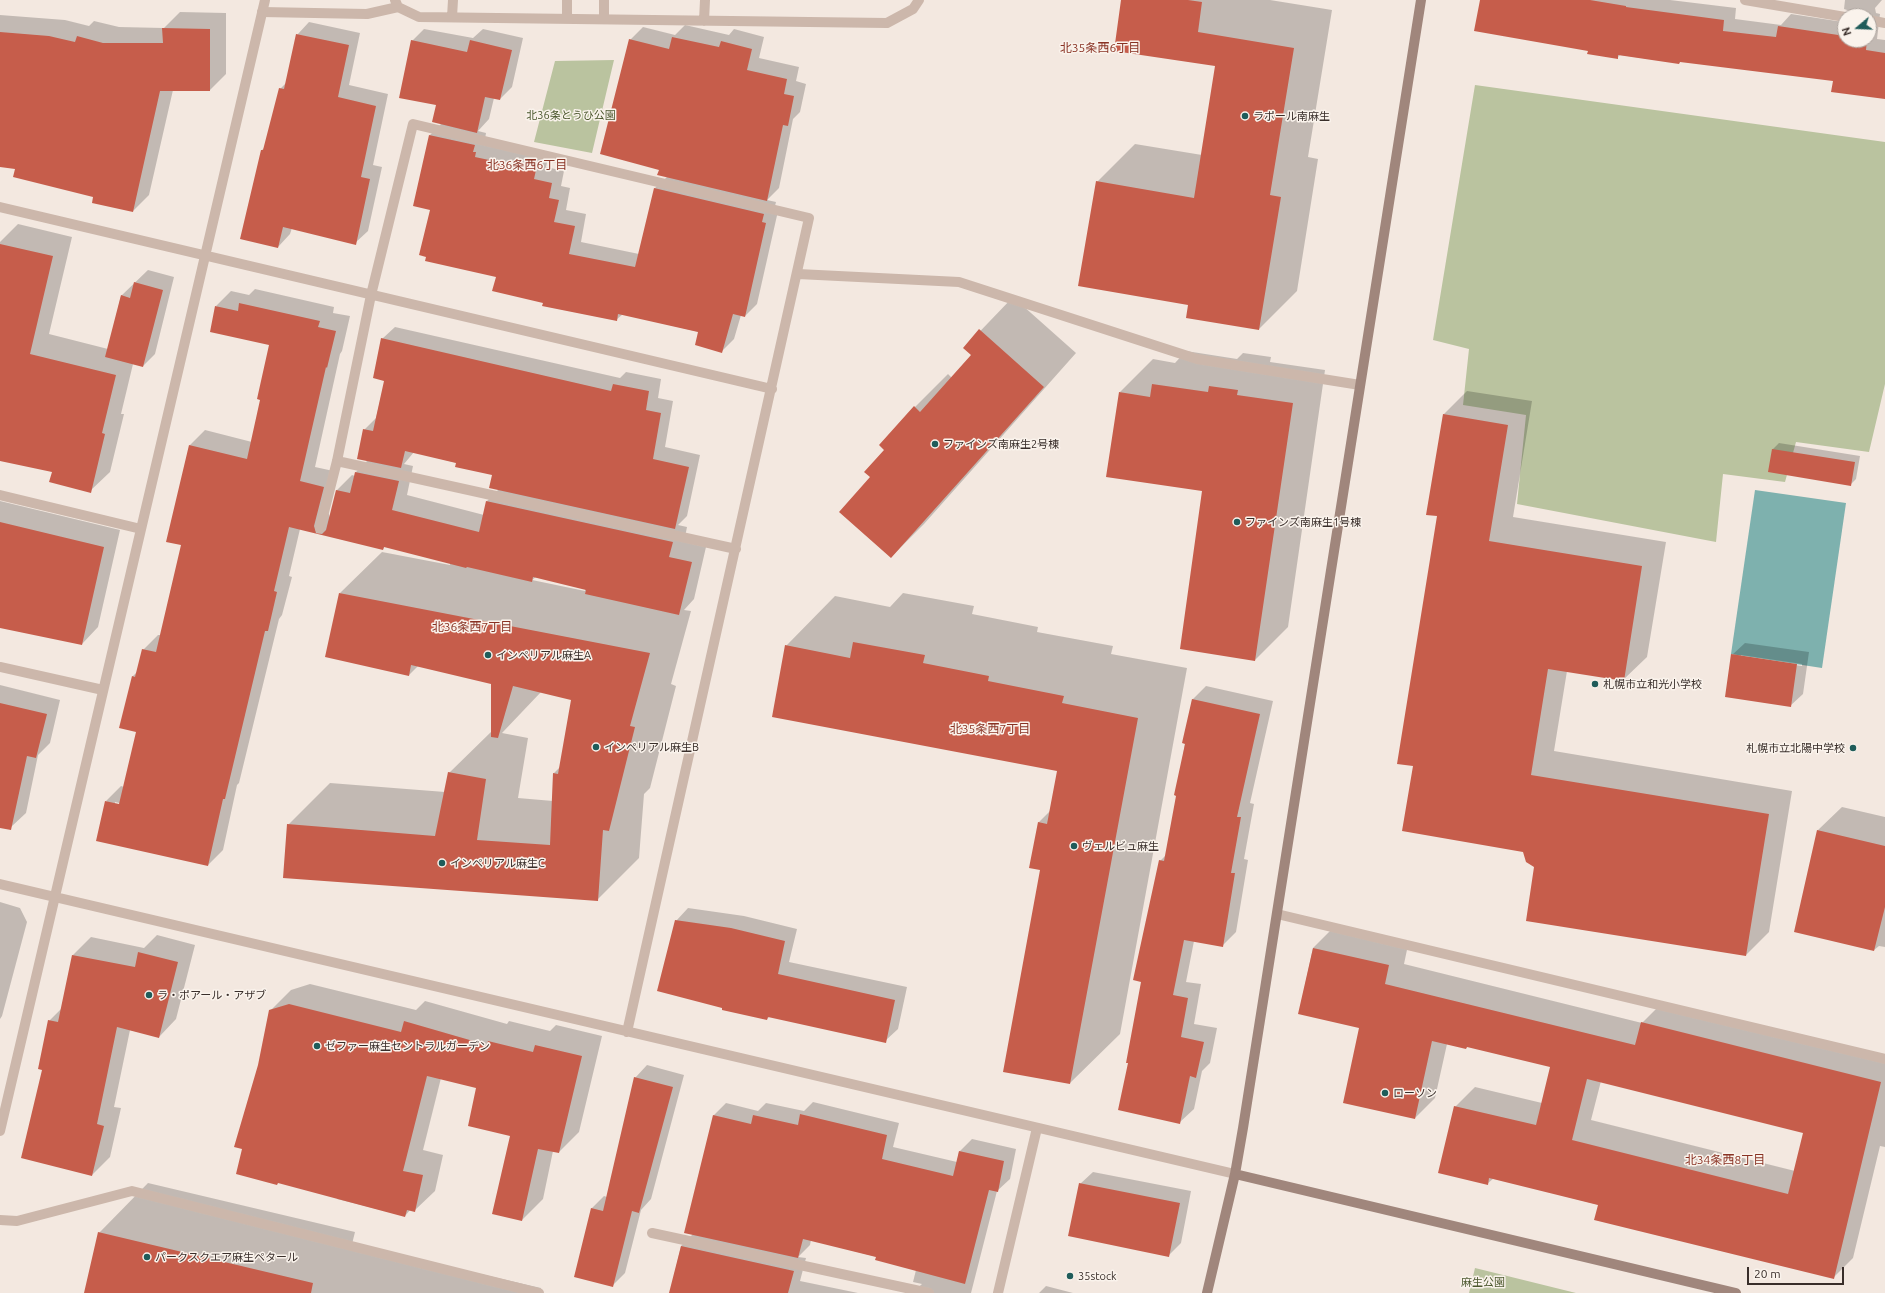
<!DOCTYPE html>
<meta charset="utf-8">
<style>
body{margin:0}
#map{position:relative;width:1885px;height:1293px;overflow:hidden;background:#f3e8e0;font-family:Ubuntu,sans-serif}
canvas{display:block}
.north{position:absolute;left:1837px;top:8px;width:40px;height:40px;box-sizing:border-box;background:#faf3ec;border:1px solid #ada49e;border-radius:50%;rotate:251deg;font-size:11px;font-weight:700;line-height:16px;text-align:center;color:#392e2a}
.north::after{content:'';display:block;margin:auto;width:14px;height:18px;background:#1f5c5a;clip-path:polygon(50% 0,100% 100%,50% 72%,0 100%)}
.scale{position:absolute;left:1747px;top:1267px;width:97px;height:18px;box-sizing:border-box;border:2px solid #392e2a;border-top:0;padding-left:5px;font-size:12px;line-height:14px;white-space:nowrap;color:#392e2a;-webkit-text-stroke:3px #faf3ec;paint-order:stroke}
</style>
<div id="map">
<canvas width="1885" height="1293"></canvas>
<div class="north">N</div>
<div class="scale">20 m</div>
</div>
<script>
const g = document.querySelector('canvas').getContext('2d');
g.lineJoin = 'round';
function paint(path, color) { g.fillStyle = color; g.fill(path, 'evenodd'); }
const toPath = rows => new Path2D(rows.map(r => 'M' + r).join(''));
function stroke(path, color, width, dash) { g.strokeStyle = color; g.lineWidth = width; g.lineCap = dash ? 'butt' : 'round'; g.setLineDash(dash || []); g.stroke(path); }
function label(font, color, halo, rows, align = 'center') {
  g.font = font + ' Ubuntu,"Noto Sans JP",sans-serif'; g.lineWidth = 3; g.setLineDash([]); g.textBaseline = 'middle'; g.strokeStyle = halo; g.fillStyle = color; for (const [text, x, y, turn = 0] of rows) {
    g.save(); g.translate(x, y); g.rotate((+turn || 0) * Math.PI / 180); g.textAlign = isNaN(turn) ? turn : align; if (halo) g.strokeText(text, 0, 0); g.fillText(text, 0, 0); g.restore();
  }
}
const green = toPath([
 [614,60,592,153,534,142,555,61],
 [1475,85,1885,142,1885,384,1869,452,1796,442,1785,482,1723,474,1716,542,1517,504,1526,415,1463,405,1469,349,1433,340],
 [1475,1268,1576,1293,1469,1293]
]);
const water = toPath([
 [1755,490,1846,503,1822,668,1731,654]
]);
const shadow = toPath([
 [1122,0,1270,0,1332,10,1308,157,1318,159,1297,291,1259,329,1190,304,1097,182,1135,144,1202,155,1216,65],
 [1481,0,1670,0,1736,8,1735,19,1781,25,1791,14,1843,22,1845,20,1845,40,1869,40,1869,16,1849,16,1851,14,1850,11,1844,9,1845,0,1882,0,1875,8,1876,13,1880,14,1877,39,1885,40,1885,98,1834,80,1681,61,1679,63,1620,55,1617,58,1589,50],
 [180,12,226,13,226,74,210,90,173,90,149,195,133,211,16,168,0,166,0,15,65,20,89,26,94,21,119,27,164,28],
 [309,22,360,33,349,85,388,94,373,165,382,167,368,231,355,243,292,228,290,234,278,247,262,150,265,147,280,89,287,82,297,35],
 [685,25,729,35,734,29,764,37,759,58,799,67,796,81,806,84,800,112,793,119,779,188,767,200,776,202,774,210,778,211,757,304,745,316,741,315,734,339,722,351,699,332,623,314,616,320,544,302,431,209,414,205,430,135,442,123,437,105,412,41,424,29,473,38,483,29,523,38,512,87,500,99,494,98,489,119,478,131,486,133,485,139,548,158,546,167,564,171,561,186,570,188,566,210,586,214,581,242,639,254,655,188,667,177,660,169,630,40,643,27,675,35],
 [18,224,72,237,49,334,108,349,121,296,148,270,174,277,155,354,143,366,133,364,121,414,124,414,110,472,90,491,53,471,0,460,0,242],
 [255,289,334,307,333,313,350,316,342,351,340,354,315,467,338,472,328,511,330,518,337,490,352,475,355,476,356,472,368,460,364,430,376,418,385,380,382,339,395,327,620,378,626,372,661,379,658,398,673,401,665,447,700,455,687,516,678,525,687,527,684,542,706,547,694,599,684,610,691,611,671,684,676,686,650,788,644,794,639,858,597,900,288,825,330,783,445,792,449,773,492,731,492,683,418,666,409,675,340,593,382,552,450,565,450,563,385,546,383,549,300,529,289,576,292,577,282,615,279,619,239,783,237,785,223,850,208,865,106,801,121,786,124,787,137,731,133,676,137,672,143,650,158,635,161,635,182,544,190,445,205,430,252,442,261,399,270,344,216,306,231,291,249,295],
 [414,452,457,463,494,474,499,489,487,501,484,515,407,495,413,466,404,464],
 [536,577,585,589,585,591,532,580],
 [541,692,572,699,560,767,554,773,553,801,518,798,528,738,502,733],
 [115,802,124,804,124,806,115,804],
 [1013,297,1076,353,924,524,891,557,871,477,886,450,915,407,948,374,952,378,972,355,964,348],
 [1186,351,1237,359,1243,353,1271,357,1270,362,1325,370,1288,627,1255,660,1203,491,1120,392,1153,359,1175,363],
 [1467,391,1532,401,1513,517,1666,542,1647,657,1623,680,1567,671,1554,751,1792,791,1769,932,1746,955,1536,867,1524,851,1414,765,1438,516,1443,415],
 [1779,443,1860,456,1856,479,1850,485,1769,471,1773,449],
 [0,501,120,530,98,627,82,644,0,627],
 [903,593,974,606,972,614,1038,627,1037,632,1113,646,1111,654,1187,668,1120,1034,1070,1083,1041,869,1038,823,1050,811,1058,770,786,646,835,596,890,607],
 [1745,643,1809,652,1803,694,1790,706,1732,655],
 [1741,655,1802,664,1802,666,1741,657],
 [0,685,60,700,50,743,38,755,26,813,11,827,0,825],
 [1206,686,1273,701,1250,803,1254,804,1244,859,1248,860,1236,932,1223,945,1194,941,1186,982,1201,984,1194,1024,1217,1028,1210,1063,1202,1071,1194,1109,1180,1122,1129,1063,1160,861,1167,854,1192,700],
 [1842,807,1885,817,1885,947,1879,946,1874,950,1818,830],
 [0,902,20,908,27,922,2,1016,0,1019],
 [688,908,744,916,797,929,789,962,907,987,898,1029,885,1041,770,1016,767,1019,723,1007,676,921],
 [1333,928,1408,945,1404,964,1642,1023,1662,1003,1885,1059,1885,1147,1880,1146,1853,1258,1833,1278,1599,1205,1494,1178,1487,1184,1455,1107,1475,1087,1542,1103,1551,1066,1468,1046,1466,1048,1447,1044,1435,1098,1415,1118,1360,1027,1299,1013,1313,948],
 [1601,1081,1804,1132,1795,1171,1591,1120],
 [157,935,195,945,176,1019,159,1037,130,1030,114,1107,121,1108,110,1157,92,1175,43,1069,49,1021,62,1008,73,955,91,937,144,948],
 [310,984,416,1010,425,1001,507,1024,509,1021,550,1031,556,1025,602,1036,579,1132,559,1152,553,1151,543,1199,522,1220,511,1135,478,1087,441,1078,423,1150,443,1155,435,1191,414,1211,410,1210,405,1216,337,1199,337,1197,244,1148,270,1011,291,990],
 [647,1065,684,1075,651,1199,641,1210,625,1273,612,1286,592,1208,604,1196,607,1197,635,1078],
 [813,1102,899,1123,893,1147,957,1162,959,1152,972,1139,1016,1149,1010,1179,997,1191,971,1293,912,1293,922,1284,913,1282,916,1270,877,1257,811,1240,810,1245,798,1257,806,1258,800,1281,858,1293,670,1293,681,1246,693,1234,714,1115,726,1103,758,1111,766,1103,804,1111],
 [1093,1172,1191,1191,1181,1243,1168,1256,1080,1184],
 [148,1183,355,1232,352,1244,541,1288,540,1293,85,1293,99,1233],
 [1046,1286,1073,1293,1039,1293]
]);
const building = toPath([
 [1121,0,1188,0,1202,2,1198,32,1294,48,1270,195,1281,197,1259,330,1186,318,1188,305,1078,286,1096,181,1194,198,1215,66,1114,51],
 [1480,0,1590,0,1626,6,1626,7,1724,20,1723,31,1776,37,1778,26,1845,36,1845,40,1867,40,1866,50,1885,53,1885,99,1831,92,1833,81,1680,62,1679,64,1618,55,1618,59,1587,54,1588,51,1474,31],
 [162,28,210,29,210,91,160,91,133,212,92,203,93,197,13,177,15,169,0,167,0,32,49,36,75,42,77,36,103,43,163,43],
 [296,34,349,45,338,97,376,106,361,177,370,179,356,245,283,227,278,248,240,239,261,150,263,150,279,88,284,89],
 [672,37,719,47,721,41,752,49,747,70,787,79,784,94,794,96,788,126,783,125,767,201,657,175,659,170,600,154,629,39,669,49],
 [411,40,467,52,470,40,512,50,500,100,485,97,477,133,432,122,436,105,399,98],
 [429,135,475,145,473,152,476,152,475,157,536,170,534,179,552,183,549,198,559,200,554,222,575,226,569,254,635,267,654,188,764,214,762,222,766,223,745,317,733,314,722,353,695,345,698,332,618,314,617,321,542,306,543,303,492,291,496,277,425,261,426,257,419,255,430,210,413,206],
 [0,244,53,256,30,354,116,375,102,433,105,434,91,493,49,482,52,472,0,461],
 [134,282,163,290,143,367,105,357,121,295,130,298],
 [239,303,320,321,318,327,336,331,327,368,326,367,300,481,324,487,314,526,316,533,322,534,326,530,336,490,350,493,355,472,399,481,392,510,479,532,486,501,673,542,669,557,692,562,679,615,585,594,586,590,533,577,532,582,467,567,466,568,384,547,383,550,289,527,274,591,277,592,268,631,265,631,225,799,223,799,208,866,96,841,105,801,119,804,136,732,119,728,132,676,135,677,142,649,156,652,181,545,166,542,189,445,247,459,260,400,257,399,269,345,210,332,215,306,238,311],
 [979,329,1044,387,891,558,839,512,870,477,864,472,884,450,879,445,914,406,920,412,971,355,963,348],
 [381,338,611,391,613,384,649,391,646,410,661,413,653,459,689,467,675,529,489,488,492,475,455,467,456,463,405,451,401,468,357,459,363,429,373,431,384,381,373,378],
 [1152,384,1208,392,1209,386,1238,390,1237,395,1293,403,1255,661,1180,649,1202,491,1106,477,1119,392,1150,397],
 [1443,414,1508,425,1489,541,1642,566,1624,681,1548,669,1531,775,1769,814,1746,956,1526,921,1534,867,1526,862,1523,852,1402,831,1413,766,1397,764,1437,516,1426,515],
 [1772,449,1855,462,1851,486,1768,472],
 [0,522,104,547,82,645,0,628],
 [339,593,650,653,630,726,635,727,609,831,603,830,598,901,283,878,287,824,435,836,448,772,486,779,477,840,550,845,553,773,558,774,571,700,513,686,498,738,491,737,491,684,411,665,409,676,325,657],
 [853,642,925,655,923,663,989,676,988,681,1064,696,1062,703,1138,718,1070,1084,1003,1072,1040,870,1029,868,1038,822,1047,824,1057,771,772,717,785,645,850,658],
 [1731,654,1797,664,1791,707,1725,697],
 [1192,699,1260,714,1237,817,1241,817,1231,873,1235,873,1223,947,1184,940,1173,995,1188,998,1181,1037,1204,1042,1196,1078,1190,1076,1180,1124,1118,1110,1128,1063,1126,1063,1141,982,1133,980,1159,860,1164,861,1176,796,1174,795,1185,744,1182,743],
 [0,703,47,714,36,758,27,756,11,830,0,828],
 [1817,830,1885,846,1885,907,1874,951,1794,932],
 [675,920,731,928,785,941,778,974,895,1000,886,1043,768,1017,767,1020,722,1010,722,1008,657,991],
 [1313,948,1389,965,1385,984,1635,1045,1641,1022,1881,1082,1834,1279,1594,1220,1598,1205,1489,1178,1488,1185,1438,1173,1454,1106,1536,1125,1550,1067,1467,1047,1466,1049,1432,1041,1415,1119,1343,1103,1359,1028,1298,1014],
 [1587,1079,1803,1133,1788,1194,1572,1140],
 [138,952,178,962,159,1038,117,1027,97,1124,104,1126,92,1176,21,1158,42,1070,38,1069,48,1020,58,1022,72,955,135,967],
 [289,1004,401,1032,404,1021,487,1045,488,1041,533,1052,535,1045,582,1056,559,1153,538,1149,522,1221,492,1214,510,1136,468,1126,476,1088,427,1076,403,1171,423,1175,415,1212,407,1210,405,1217,278,1183,277,1185,236,1174,242,1149,234,1147,258,1065,269,1010],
 [634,1077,673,1087,639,1213,632,1211,613,1287,574,1277,591,1208,603,1211],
 [800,1114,887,1135,882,1159,953,1176,959,1151,1004,1161,998,1192,989,1190,965,1284,875,1260,876,1257,803,1239,798,1258,684,1233,713,1115,751,1124,753,1115,798,1125],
 [1079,1183,1180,1203,1169,1257,1068,1236],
 [98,1232,313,1283,311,1293,84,1293],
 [681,1246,794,1271,788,1293,669,1293]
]);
const lane = toPath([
 [395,0,398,7,419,17,887,23,913,9,919,0],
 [567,0,567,19],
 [262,12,367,14,398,7],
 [452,17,453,0],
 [604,19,604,0],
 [704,21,705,0],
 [652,1233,929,1293]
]);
const street = toPath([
 [1745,0,1845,17],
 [1869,20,1885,23],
 [0,207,772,389],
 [798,274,959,282,1197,359,1360,385],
 [337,461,736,549],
 [0,495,141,529],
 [320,528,337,461,371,295,413,124,809,218,627,1032],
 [0,667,103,690],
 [0,884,1235,1174],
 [1277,914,1885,1059],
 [0,1131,265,0],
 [0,1220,17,1221,132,1191,539,1293],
 [998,1293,1037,1128]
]);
const secondary = toPath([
 [1235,1174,1736,1293],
 [1207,1293,1235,1174,1243,1128,1421,0]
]);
const markers = [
 [1245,116,4,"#1f5c5a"],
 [935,444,4,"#1f5c5a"],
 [1237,522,4,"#1f5c5a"],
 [488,655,4,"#1f5c5a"],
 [1595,684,4,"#1f5c5a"],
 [596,747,4,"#1f5c5a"],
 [1853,748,4,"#1f5c5a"],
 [1074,846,4,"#1f5c5a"],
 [442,863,4,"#1f5c5a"],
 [149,995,4,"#1f5c5a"],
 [317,1046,4,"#1f5c5a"],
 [1385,1093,4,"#1f5c5a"],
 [147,1257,4,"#1f5c5a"],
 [1070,1276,4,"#1f5c5a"]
];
const parkNames = [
 ["北36条とうひ公園",571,115],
 ["麻生公園",1483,1282]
];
const poiNames = [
 ["ラポール南麻生",1253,116],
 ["ファインズ南麻生2号棟",943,444],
 ["ファインズ南麻生1号棟",1245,522],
 ["インペリアル麻生A",496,655],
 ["札幌市立和光小学校",1603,684],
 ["インペリアル麻生B",604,747],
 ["札幌市立北陽中学校",1845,748,"right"],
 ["ヴェルビュ麻生",1082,846],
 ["インペリアル麻生C",450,863],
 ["ラ・ポアール・アザブ",157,995],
 ["ゼファー麻生セントラルガーデン",325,1046],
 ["ローソン",1393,1093],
 ["パークスクエア麻生ペタール",155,1257],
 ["35stock",1078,1276]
];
const neighbourhoodNames = [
 ["北35条西6丁目",1100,48],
 ["北36条西6丁目",527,165],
 ["北36条西7丁目",472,627],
 ["北35条西7丁目",990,729],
 ["北34条西8丁目",1725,1160]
];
paint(green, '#bac39f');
paint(water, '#7eb1ae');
paint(shadow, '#0003');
paint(building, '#c65d4b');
stroke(lane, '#ccb7ab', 10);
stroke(street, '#ccb7ab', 10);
stroke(secondary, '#a0867c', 10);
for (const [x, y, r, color] of markers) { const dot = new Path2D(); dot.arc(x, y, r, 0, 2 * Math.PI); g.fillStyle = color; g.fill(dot); stroke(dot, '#faf3ec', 1.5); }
label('11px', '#4c582e', '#faf3ec', parkNames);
label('11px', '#392e2a', '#faf3ec', poiNames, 'left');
label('12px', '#893223', '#faf3ec', neighbourhoodNames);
</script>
